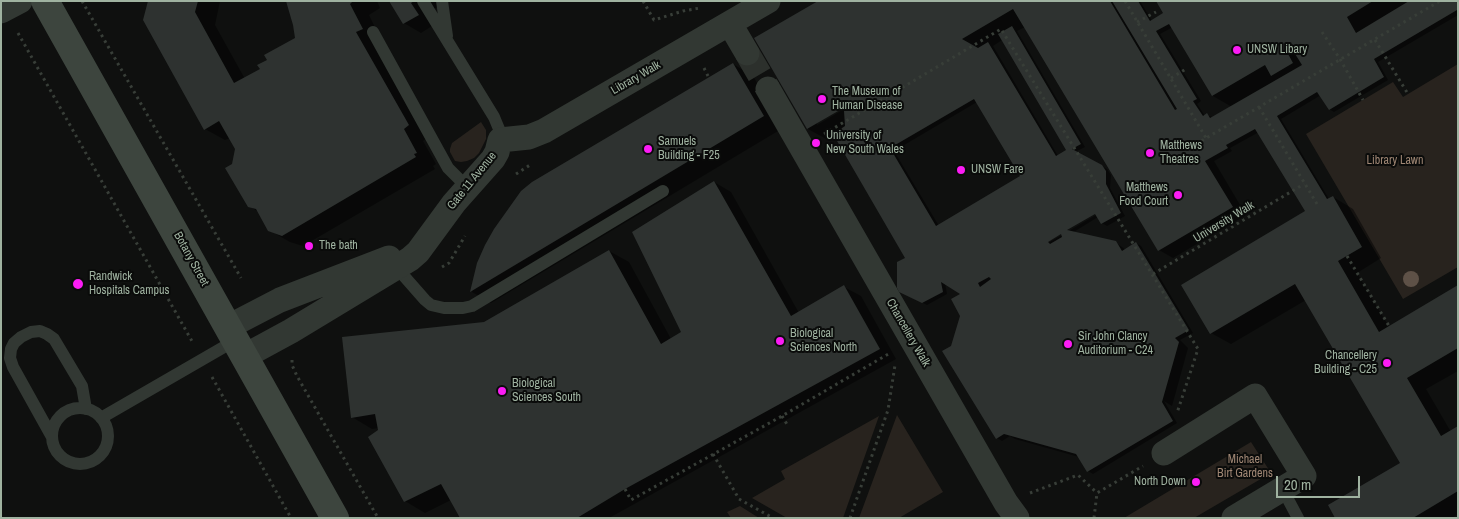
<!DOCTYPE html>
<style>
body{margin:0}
#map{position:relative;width:1459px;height:519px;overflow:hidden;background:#0f100f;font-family:"Archivo Narrow",sans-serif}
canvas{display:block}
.frame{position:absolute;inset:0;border:2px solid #9fb2a0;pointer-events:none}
.scale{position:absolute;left:1276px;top:476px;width:84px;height:22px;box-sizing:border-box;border:2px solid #9fb2a0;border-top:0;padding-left:6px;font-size:15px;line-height:18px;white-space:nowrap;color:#9fb2a0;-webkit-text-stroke:4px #0a0b0a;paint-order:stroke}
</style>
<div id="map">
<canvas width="1459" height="519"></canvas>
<div class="frame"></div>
<div class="scale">20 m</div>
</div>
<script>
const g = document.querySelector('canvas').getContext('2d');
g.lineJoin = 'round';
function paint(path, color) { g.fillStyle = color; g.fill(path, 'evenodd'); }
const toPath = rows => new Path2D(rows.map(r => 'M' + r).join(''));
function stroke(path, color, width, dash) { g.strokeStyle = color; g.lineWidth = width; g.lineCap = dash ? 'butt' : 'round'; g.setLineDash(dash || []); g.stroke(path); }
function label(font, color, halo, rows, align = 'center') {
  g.font = font + ' "Archivo Narrow",sans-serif'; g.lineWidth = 4; g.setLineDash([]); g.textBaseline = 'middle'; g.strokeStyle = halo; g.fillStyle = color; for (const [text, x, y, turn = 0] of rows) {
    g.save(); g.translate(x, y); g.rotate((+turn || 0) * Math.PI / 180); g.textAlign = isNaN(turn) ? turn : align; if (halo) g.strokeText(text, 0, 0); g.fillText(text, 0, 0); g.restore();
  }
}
const green = toPath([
 [1458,64,1458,267,1403,299,1306,134,1393,82,1403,97],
 [481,122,486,130,486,139,479,153,474,158,467,161,461,162,455,161,450,152,450,149,452,143],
 [897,415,943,492,899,518,859,518],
 [879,416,843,518,787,518,752,498,785,479,781,471],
 [1251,442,1271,473,1194,518,1124,518],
 [740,506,759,518,731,518,727,512]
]);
const shadow = toPath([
 [149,1,220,1,215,25,245,79,262,70,269,61,296,38,288,1,377,1,380,8,369,15,428,137,423,141,436,164,433,166,435,169,303,246,290,242,269,230,259,212,249,206,233,165,236,149,230,138,225,140,205,129],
 [392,1,448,1,427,13,435,24,421,33,404,23],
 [821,1,1140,1,1152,21,1167,17,1158,1,1458,1,1458,15,1378,62,1388,80,1334,112,1329,109,1321,95,1281,119,1329,199,1333,197,1353,209,1381,258,1357,273,1389,327,1458,287,1458,371,1426,389,1451,432,1458,427,1458,514,1452,518,1337,518,1402,463,1306,300,1231,344,1211,333,1308,212,1259,132,1230,148,1232,151,1214,161,1246,215,1173,258,1159,250,1025,27,1017,31,1085,147,1075,152,1107,169,1111,175,1110,188,1125,216,1107,226,1102,223,1098,217,1072,233,1115,242,1126,250,1136,243,1141,246,1193,333,1180,340,1188,348,1172,406,1164,401,1177,423,1093,474,1088,471,1079,457,1015,439,1010,436,1002,441,997,438,953,346,961,316,963,294,945,283,947,294,927,305,905,294,906,258,836,137,830,141,808,129],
 [1173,27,1213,96,1232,107,1212,117,1207,115,1205,116,1197,104,1201,101,1160,34],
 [1002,40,1068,150,1058,156,993,46],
 [977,102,1022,177,939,226,894,151],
 [850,103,851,105,817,125,817,122],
 [1099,210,1101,212,1043,246,1042,244],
 [733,64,753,76,783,128,491,303,472,292,478,264],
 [714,182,731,192,799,313,844,287,861,296,896,359,609,518,461,518,451,500,425,513,405,501,379,428,372,429,352,417,485,323,609,251,629,262,671,339,683,333]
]);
const building = toPath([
 [148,1,198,1,195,12,234,83,260,69,257,65,267,60,264,55,295,38,293,25,286,1,353,1,350,4,363,29,356,32,409,125,404,129,417,153,414,154,416,157,282,236,268,231,256,209,248,207,225,168,232,164,235,149,219,121,204,130,143,20],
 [389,1,414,1,411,3,419,15,403,24],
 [818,1,1110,1,1175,110,1177,109,1112,1,1138,1,1150,21,1163,13,1156,1,1373,1,1347,17,1356,33,1409,1,1458,1,1458,12,1457,10,1374,59,1384,77,1329,110,1317,92,1277,116,1327,199,1333,196,1362,247,1338,261,1379,332,1458,285,1458,348,1407,378,1441,436,1458,426,1458,491,1413,518,1335,518,1328,505,1400,463,1295,284,1210,334,1181,285,1305,211,1255,129,1226,145,1228,148,1205,161,1233,207,1158,251,1013,9,962,39,978,48,988,42,1056,156,1066,150,998,34,1012,26,1081,144,1072,149,1102,165,1106,171,1106,184,1121,213,1101,224,1095,214,1067,230,1116,241,1122,251,1136,242,1189,330,1175,338,1179,342,1162,402,1173,421,1087,472,1076,454,1004,434,996,439,942,351,951,346,960,316,951,299,960,294,941,282,943,292,922,303,899,292,897,288,897,262,905,258,833,134,845,126,844,111,847,109,845,107,807,129,754,38],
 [1169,24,1212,96,1265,65,1271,76,1293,63,1287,52,1292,49,1302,65,1210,118,1207,113,1203,116,1193,101,1197,99,1156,31],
 [974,99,1020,176,936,226,890,148],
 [1061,234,1062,237,1050,244,1048,242],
 [989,277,991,279,980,287,978,283],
 [733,63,764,116,470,292,477,263,485,245,494,229,521,191,532,182],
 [714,181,791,316,844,285,880,349,625,489,577,518,460,518,441,484,404,502,368,437,378,430,375,414,351,418,342,337,484,322,609,250,661,344,681,332,632,232]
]);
const streetTunnel = toPath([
 [747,53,768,89]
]);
const path = toPath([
 [82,1,241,278],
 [643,1,654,20,683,11,700,8],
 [1125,1,1206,138],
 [1137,22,1156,12],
 [1322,32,1340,59,1363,100],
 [18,33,193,343],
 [1375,40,1408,94],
 [704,68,708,76],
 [1171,78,1186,69],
 [1259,107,1317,204],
 [824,134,1001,29,1198,349,1177,413],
 [1196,144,1440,1],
 [516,174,530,165],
 [1347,256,1389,326],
 [442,267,449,263,465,236],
 [1153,274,1304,184],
 [292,360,292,365,297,376,378,518],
 [212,377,291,518],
 [782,416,788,426],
 [713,454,739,499,773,518],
 [625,489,631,500,782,416,890,353],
 [1030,493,1078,475,1097,493],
 [850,518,888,410,895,365],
 [1094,518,1097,493,1143,466]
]);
const lane = toPath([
 [423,1,494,117,499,129,500,140],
 [442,1,447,36],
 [373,32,448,168,467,187],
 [396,267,425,300,431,305,444,308,463,308,472,306,663,191],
 '52 436a28 28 0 1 1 56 0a28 28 0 1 1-56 0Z',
 [101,418,236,340],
 [52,437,13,367,10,358,11,349,14,343,21,337,31,332,40,331,47,334,54,339,82,386,86,409],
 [1282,488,1298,518]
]);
const street = toPath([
 [1,11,20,1],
 [730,24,747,53],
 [768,89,1006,503,1017,518],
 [228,327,280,300,389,258],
 [245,356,291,331,410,259,418,252,454,203,493,159,497,152,500,140,529,137,544,131,768,1],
 [1164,453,1255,396,1304,476,1234,518]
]);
const secondary = toPath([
 [45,1,335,518]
]);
const trees = [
 [1411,279]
];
const markers = [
 [1237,50,5,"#fb1cf4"],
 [822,99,5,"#fb1cf4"],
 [816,143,5,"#fb1cf4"],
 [648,149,5,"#fb1cf4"],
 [1150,153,5,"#fb1cf4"],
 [961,170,5,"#fb1cf4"],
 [1178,195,5,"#fb1cf4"],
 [309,246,5,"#fb1cf4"],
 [78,284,6,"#fb1cf4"],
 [780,341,5,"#fb1cf4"],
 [1068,344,5,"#fb1cf4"],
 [1387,363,5,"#fb1cf4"],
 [502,391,5,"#fb1cf4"],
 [1196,482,5,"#fb1cf4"]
];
const poiNames = [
 ["UNSW Libary",1247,50],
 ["The Museum of",832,92],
 ["Human Disease",832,106],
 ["University of",826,136],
 ["New South Wales",826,150],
 ["Samuels",658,142],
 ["Building - F25",658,156],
 ["Matthews",1160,146],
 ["Theatres",1160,160],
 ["UNSW Fare",971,170],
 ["Matthews",1168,188,"right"],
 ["Food Court",1168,202,"right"],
 ["The bath",319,246],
 ["Randwick",89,277],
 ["Hospitals Campus",89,291],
 ["Biological",790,334],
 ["Sciences North",790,348],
 ["Sir John Clancy",1078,337],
 ["Auditorium - C24",1078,351],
 ["Chancellery",1377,356,"right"],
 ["Building - C25",1377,370,"right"],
 ["Biological",512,384],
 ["Sciences South",512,398],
 ["North Down",1186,482,"right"]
];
const streetNames = [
 ["Library Walk",636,78,-30],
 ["Gate 11 Avenue",472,181,-51],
 ["University Walk",1224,222,-31],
 ["Botany Street",191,259,61],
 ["Chancellery Walk",908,333,60]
];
const parkNames = [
 ["Library Lawn",1395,161],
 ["Michael",1245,460],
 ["Birt Gardens",1245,474]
];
paint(green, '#28231e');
paint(shadow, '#0007');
paint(building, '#2e3230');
stroke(streetTunnel, '#2c302c', 25, [25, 12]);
stroke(path, '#383e38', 3, [2.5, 4]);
stroke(lane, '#323833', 12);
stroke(street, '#323833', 25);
stroke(secondary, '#3d453e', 28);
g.fillStyle = '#5e5147';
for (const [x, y] of trees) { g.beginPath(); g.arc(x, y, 8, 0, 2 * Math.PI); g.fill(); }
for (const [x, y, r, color] of markers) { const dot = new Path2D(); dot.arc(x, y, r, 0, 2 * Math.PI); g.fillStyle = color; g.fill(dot); stroke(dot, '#0a0b0a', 2); }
label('12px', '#9fb2a0', '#0a0b0a', poiNames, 'left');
label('12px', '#9fb2a0', '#0a0b0a', streetNames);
label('12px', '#9f8674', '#0a0b0a', parkNames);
</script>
